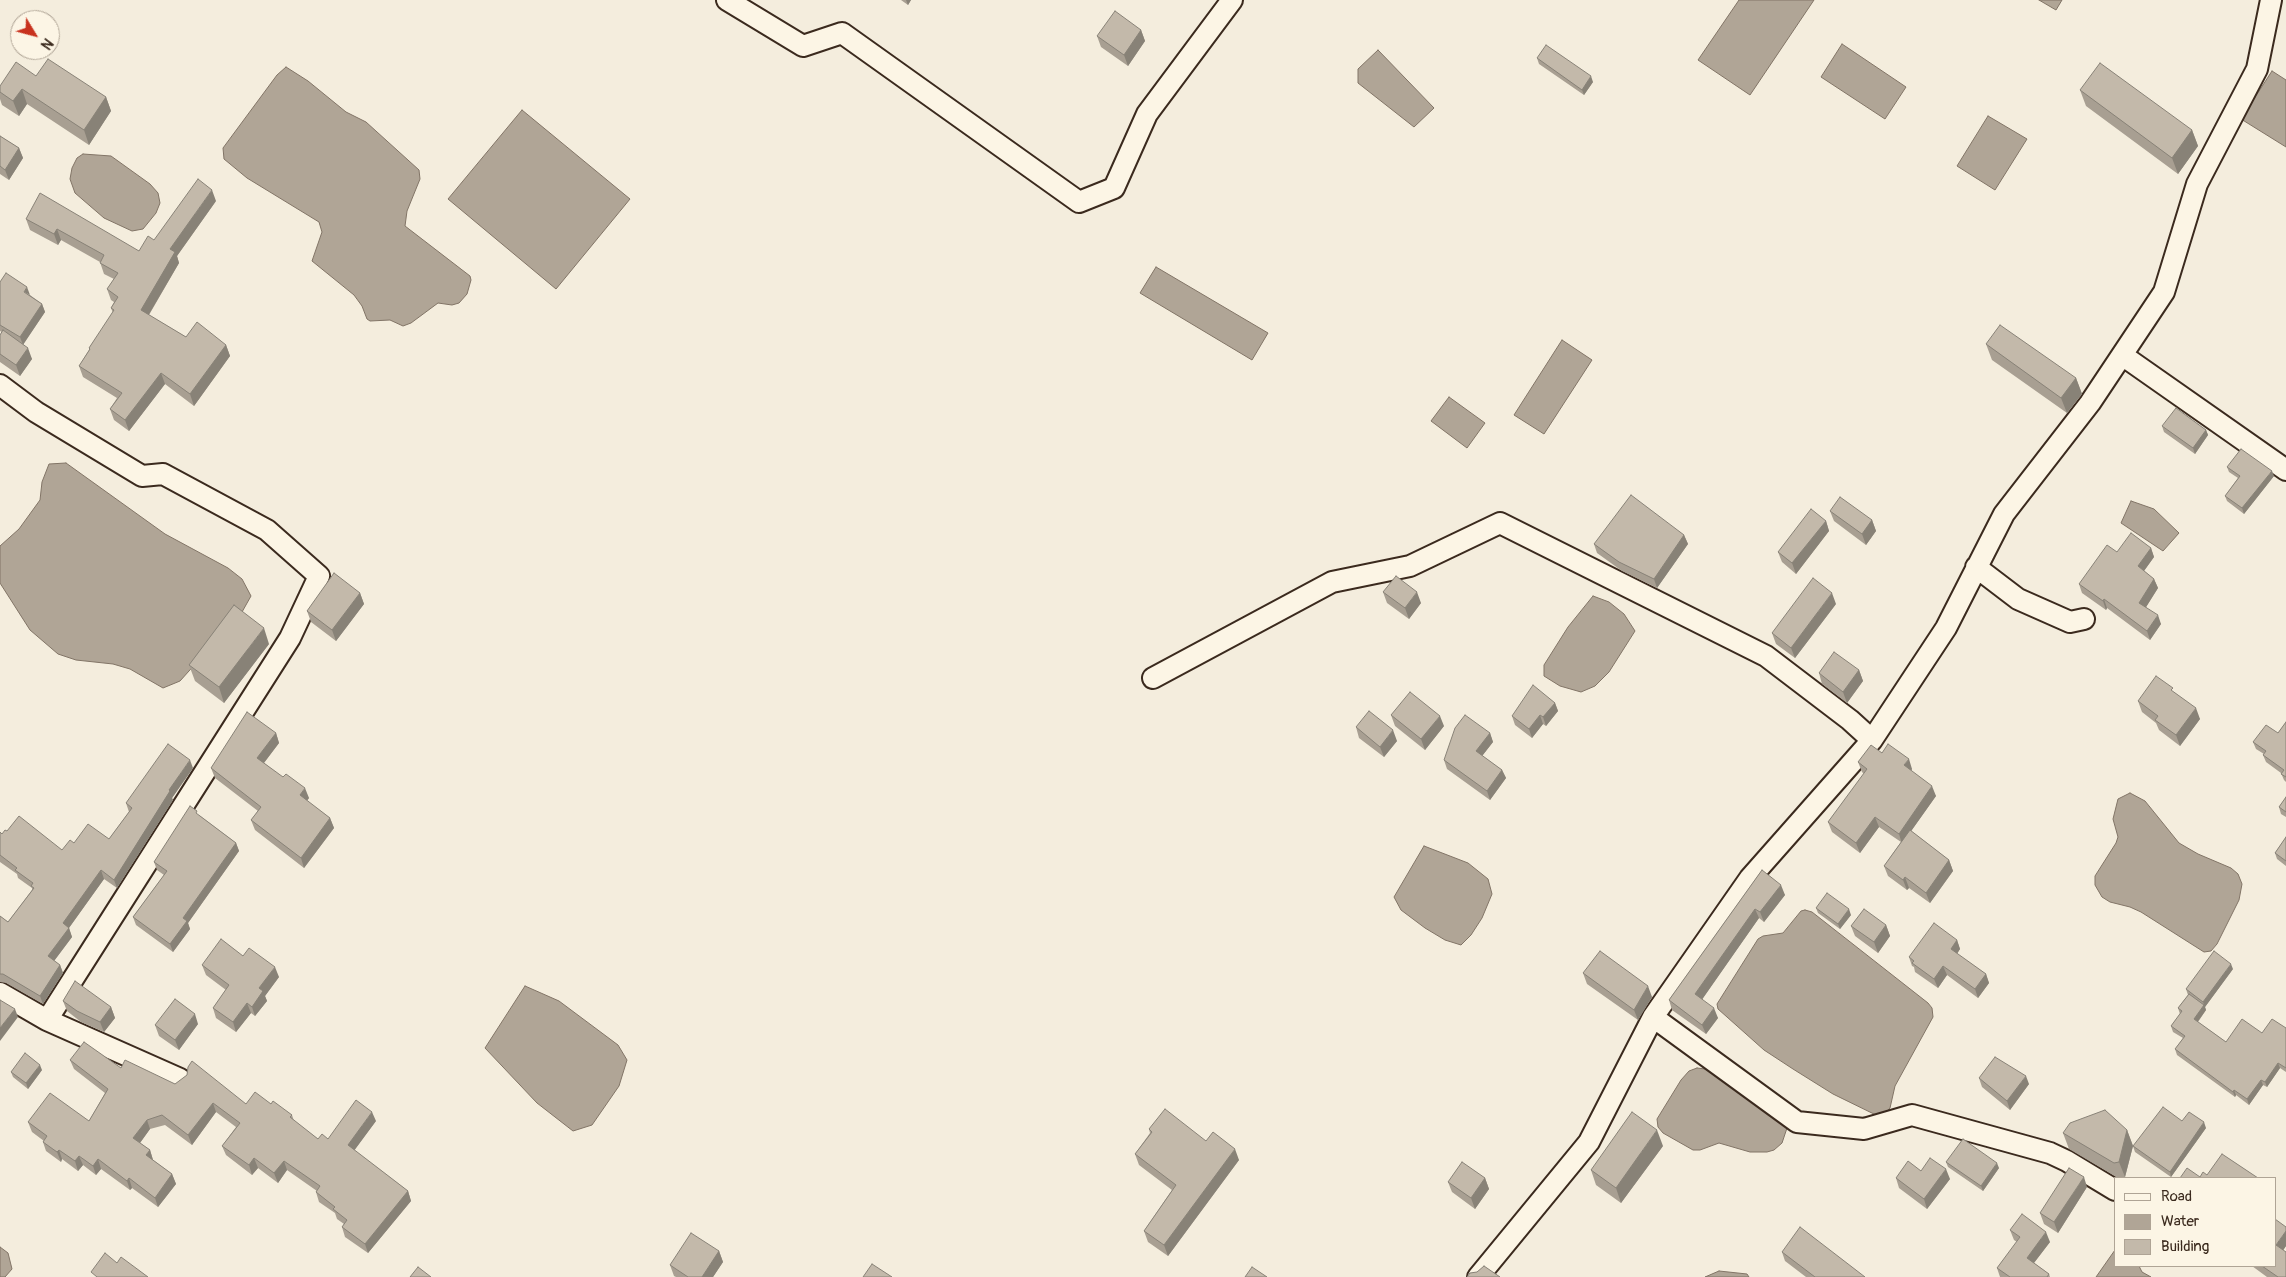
<!DOCTYPE html>
<style>
body{margin:0}
#map{position:relative;width:2286px;height:1277px;overflow:hidden;background:#f4eddd;font-family:Pangolin,sans-serif}
canvas{display:block}
.legend{position:absolute;left:2114px;top:1177px;width:162px;height:90px;box-sizing:border-box;background:#fcf5e5;border:1px solid #afa495;margin:0;padding:6px 9px;list-style:none;font-size:15px;color:#3b2a1e}
.legend li{display:flex;align-items:center;gap:10px;height:25px}
.legend b{width:25px;border:1px solid #afa495}
.north{position:absolute;left:10px;top:10px;width:50px;height:50px;box-sizing:border-box;background:#fcf5e5;border:1px solid #afa495;border-radius:50%;rotate:127deg;font-size:14px;font-weight:700;line-height:20px;text-align:center;color:#3b2a1e}
.north::after{content:'';display:block;margin:auto;width:18px;height:22px;background:#c8321e;clip-path:polygon(50% 0,100% 100%,50% 72%,0 100%)}
</style>
<div id="map">
<canvas width="2286" height="1277"></canvas>
<ul class="legend">
<li><b style="height:6px;background:#fcf5e5"></b>Road</li>
<li><b style="height:14px;background:#b0a596"></b>Water</li>
<li><b style="height:14px;background:#c3b9aa"></b>Building</li>
</ul>
<div class="north">N</div>
</div>
<script>
const g = document.querySelector('canvas').getContext('2d');
g.lineJoin = 'round';
function paint(path, color) { g.fillStyle = color; g.fill(path, 'evenodd'); }
const toPath = rows => new Path2D(rows.map(r => 'M' + r).join(''));
function stroke(path, color, width, dash) { g.strokeStyle = color; g.lineWidth = width; g.lineCap = dash ? 'butt' : 'round'; g.setLineDash(dash || []); g.stroke(path); }
const water = toPath([
 [1739,0,1814,0,1750,95,1698,60,1739,0],
 [2039,0,2062,0,2056,10,2039,0],
 [1842,44,1906,87,1885,119,1821,77,1842,44],
 [1378,50,1434,108,1414,127,1358,83,1358,69,1378,50],
 [286,67,308,81,346,112,366,122,419,170,420,179,407,211,405,226,470,276,471,280,467,294,459,303,452,305,438,303,411,323,403,326,390,320,370,321,367,319,362,306,354,295,312,261,322,232,319,222,247,178,224,159,223,148,277,75,286,67],
 [2272,71,2286,80,2286,147,2241,119,2272,71],
 [522,110,630,199,556,289,448,199,522,110],
 [1988,116,2027,139,1995,190,1957,166,1988,116],
 [83,154,111,156,150,184,158,193,160,203,156,213,143,229,132,231,104,218,75,193,70,179,72,168,77,158,83,154],
 [1156,267,1268,333,1252,360,1140,293,1156,267],
 [1562,340,1592,360,1544,434,1514,415,1562,340],
 [1449,397,1485,423,1467,448,1431,421,1449,397],
 [66,463,165,534,228,568,242,579,251,596,242,612,180,681,163,688,130,669,113,664,76,660,58,654,30,630,0,583,0,546,19,529,40,500,42,482,49,464,66,463],
 [2131,501,2154,509,2179,533,2163,551,2121,523,2131,501],
 [1593,596,1609,602,1624,614,1635,631,1609,672,1595,686,1581,692,1560,686,1544,676,1544,665,1568,627,1593,596],
 [2130,793,2145,801,2179,843,2198,854,2231,868,2238,874,2242,884,2239,900,2217,944,2211,951,2204,952,2141,912,2130,907,2110,902,2102,897,2095,885,2095,876,2116,843,2118,837,2113,819,2118,799,2130,793],
 [1424,846,1468,863,1488,879,1492,894,1482,918,1471,935,1461,945,1445,940,1425,928,1401,910,1394,897,1424,846],
 [1805,910,1812,912,1928,1003,1932,1008,1933,1017,1895,1086,1890,1108,1883,1115,1878,1116,1833,1094,1793,1069,1764,1050,1718,1009,1717,1004,1758,939,1763,936,1783,933,1801,911,1805,910],
 [525,986,559,1001,618,1045,627,1060,619,1086,592,1125,573,1131,537,1103,485,1048,525,986],
 [1697,1068,1705,1069,1735,1086,1785,1123,1787,1128,1782,1143,1774,1150,1767,1152,1750,1152,1719,1143,1700,1150,1693,1150,1663,1133,1658,1127,1657,1119,1681,1080,1689,1071,1697,1068],
 [0,1247,8,1253,12,1269,5,1277,0,1277,0,1247],
 [2115,1250,2115,1266,2139,1266,2142,1272,2151,1277,2096,1277,2115,1250],
 [1719,1271,1747,1274,1749,1277,1705,1277,1719,1271]
]);
const minor = toPath([
 [727,0,803,46,842,33,1079,202,1114,188,1147,114,1232,0],
 [2122,355,2286,470],
 [0,385,36,412,142,476,163,474,267,530,319,576,290,638,47,1020,0,993],
 [1976,567,2018,599,2070,622,2084,619],
 [1153,678,1332,582,1410,566,1500,523,1766,656,1850,720,1872,740],
 [1653,1017,1797,1122,1864,1129,1912,1115,2050,1153,2067,1161,2115,1190],
 [47,1020,180,1079],
 [1478,1277,1589,1142,1653,1017,1750,878,1872,740,1946,628,2004,514,2090,403,2164,292,2197,184,2257,69,2271,0]
]);
const wall = toPath([
 [901,0,911,0,908,5],
 [1141,30,1145,41,1128,66,1101,47,1097,36],
 [1537,58,1593,82,1584,95,1539,64],
 [36,76,106,97,111,111,89,145,27,104,19,116,2,105,0,99,0,86],
 [2080,90,2192,130,2198,146,2178,174,2086,106],
 [0,136,19,148,23,158,9,180,0,174],
 [216,201,177,256,179,263,149,315,186,337,226,345,230,356,194,406,165,384,129,431,114,420,110,409,117,398,83,377,79,366,89,350,89,348,113,313,111,308,114,302,111,300,107,289,114,279,104,274,100,262,61,240,58,245,30,230,26,219,139,251,154,240],
 [0,282,30,295,42,304,45,312,23,344,32,359,20,376,0,362,0,335,2,332,0,331],
 [1986,344,2076,378,2082,394,2067,413,1992,360],
 [2162,426,2206,430,2208,435,2195,454,2164,432],
 [2227,467,2274,476,2244,514,2227,501,2225,496,2238,478,2229,472],
 [1830,511,1872,520,1876,531,1866,545,1834,521],
 [1826,521,1829,531,1796,574,1782,562,1778,552],
 [1684,535,1688,544,1657,588,1622,571,1597,553,1594,544],
 [2151,548,2154,557,2144,571,2154,579,2158,588,2146,607,2161,624,2150,640,2107,608,2106,610,2082,593,2079,584,2117,552],
 [1383,592,1421,603,1409,619,1387,603],
 [360,593,364,604,336,641,311,622,307,611],
 [1836,604,1795,658,1776,644,1772,633],
 [269,644,224,703,195,681,189,665],
 [1859,670,1863,681,1847,703,1822,684,1819,673],
 [2175,693,2200,719,2180,746,2159,730,2156,723,2142,712,2138,701],
 [1555,703,1558,711,1546,726,1543,724,1532,738,1515,725,1512,716],
 [1391,715,1444,726,1425,750,1395,726],
 [2286,722,2286,782,2284,780,2281,773,2266,762,2263,755,2264,754,2256,749,2253,742,2278,733],
 [1356,727,1397,741,1384,757,1359,738],
 [276,733,279,743,264,763,309,798,307,801,330,818,334,828,304,868,255,830,251,820,258,811,215,778,211,768],
 [1490,733,1493,742,1482,756,1502,770,1506,778,1490,800,1447,769,1444,760],
 [1882,753,1912,769,1911,771,1936,796,1911,831,1949,860,1953,871,1930,903,1909,888,1907,890,1888,876,1884,866,1901,842,1879,827,1860,853,1832,832,1828,822,1864,774,1862,772,1858,762],
 [193,768,172,798,173,800,117,888,104,879,69,928,72,937,54,961,60,965,63,973,43,1004,6,983,0,982,0,916,8,922,32,890,32,888,18,878,17,874,0,862,0,832,2,834,7,831,62,850,74,843,109,839,129,812,126,803],
 [2286,797,2286,817,2281,814,2279,807],
 [199,815,236,843,239,851,188,923,190,929,173,952,136,925,133,917,164,875,157,870,154,862],
 [2286,837,2286,866,2277,859,2275,853],
 [1762,870,1785,895,1764,922,1759,918,1702,999,1718,1018,1706,1034,1672,1010,1669,1000],
 [1816,908,1851,915,1840,929,1818,913],
 [1886,925,1890,936,1878,953,1855,936,1851,926],
 [1957,940,1960,949,1957,954,1986,974,1989,983,1978,998,1947,975,1938,988,1915,972,1914,967,1912,966,1909,957],
 [243,956,279,977,265,996,267,1001,255,1016,251,1013,236,1032,216,1018,213,1008,226,990,206,975,202,965],
 [2233,969,2205,1007,2206,1010,2198,1022,2226,1042,2262,1033,2286,1028,2286,1072,2280,1068,2267,1087,2263,1085,2249,1105,2236,1095,2235,1097,2177,1055,2175,1049,2183,1038,2173,1032,2171,1026,2180,1014,2178,1008,2188,995,2186,989],
 [1583,973,1652,997,1638,1020,1587,984],
 [63,1001,111,1007,115,1018,104,1032,81,1022,67,1011],
 [198,1024,179,1050,159,1036,155,1025],
 [70,1060,121,1068,175,1084,246,1104,271,1104,292,1115,294,1121,318,1139,328,1139,376,1121,354,1150,408,1191,411,1201,368,1253,345,1237,342,1227,344,1224,337,1219,335,1213,319,1202,316,1192,317,1191,287,1170,278,1183,258,1168,252,1175,226,1155,222,1146,236,1127,216,1112,192,1145,165,1125,150,1129,140,1143,150,1150,153,1160,172,1174,176,1184,158,1207,132,1188,130,1190,101,1169,96,1175,83,1165,78,1171,62,1159,61,1162,46,1151,43,1142,44,1141,32,1132,28,1122,89,1121,105,1093,74,1069],
 [42,1070,28,1089,13,1077,11,1072],
 [1979,1078,2029,1084,2010,1110,1982,1087],
 [2182,1121,2206,1128,2171,1177,2135,1152,2133,1146],
 [1149,1129,1206,1141,1239,1160,1168,1256,1148,1242,1144,1231,1172,1190,1139,1165,1135,1154,1150,1133],
 [2127,1130,2133,1146,2125,1177,2121,1178,2118,1178,2069,1149,2063,1133],
 [1663,1146,1621,1203,1596,1185,1591,1170],
 [1946,1162,1999,1168,1983,1191,1948,1167],
 [1921,1171,1950,1179,1927,1209,1899,1188,1896,1178],
 [1485,1178,1489,1189,1475,1209,1452,1192,1448,1182],
 [2087,1187,2058,1233,2044,1224,2040,1213],
 [2286,1227,2286,1246,2283,1250,2286,1277,2267,1277,2252,1266,2275,1266],
 [2010,1230,2050,1242,2034,1263,2049,1274,2050,1277,2000,1277,1997,1268,2017,1242,2014,1240],
 [719,1251,723,1262,713,1277,676,1277,674,1276,670,1265],
 [1782,1252,1865,1277,1806,1277,1785,1261]
]);
const shadedWall = toPath([
 [906,0,911,0,908,5],
 [1141,30,1145,41,1128,66,1124,55],
 [1591,76,1593,82,1584,95,1582,90],
 [22,89,27,104,19,116,13,101],
 [106,97,111,111,89,145,84,130],
 [2192,130,2198,146,2178,174,2172,158],
 [19,148,23,158,9,180,5,170],
 [212,190,216,201,177,256,179,263,145,321,141,310,170,249],
 [57,229,61,240,58,245,54,234],
 [27,287,30,295,24,292],
 [42,304,45,312,23,345,20,337],
 [226,345,230,356,194,406,190,394],
 [28,348,32,359,20,376,16,365],
 [161,373,165,384,129,431,125,420],
 [2076,378,2082,394,2067,413,2061,398],
 [2206,430,2208,435,2195,454,2193,448],
 [2272,471,2274,476,2244,514,2242,508],
 [1872,520,1876,531,1866,545,1862,534],
 [1826,521,1829,531,1796,574,1792,563],
 [1684,535,1688,544,1657,588,1654,579],
 [2151,548,2154,557,2141,575,2138,566],
 [2154,579,2158,588,2143,612,2139,603],
 [1417,592,1421,603,1409,619,1405,608],
 [360,593,364,604,336,641,332,630],
 [1832,593,1836,604,1795,658,1791,648],
 [2104,599,2107,608,2106,610,2103,601],
 [2158,615,2161,624,2150,640,2147,631],
 [264,628,269,644,224,703,219,687],
 [1859,670,1863,681,1847,703,1843,692],
 [1555,703,1558,711,1546,726,1543,717],
 [2196,708,2200,719,2180,746,2176,735],
 [1540,715,1543,724,1532,738,1529,729],
 [1440,716,1444,726,1425,750,1421,739],
 [1393,730,1397,741,1384,757,1380,747],
 [276,733,279,743,260,768,257,758],
 [1490,733,1493,742,1479,760,1476,751],
 [1909,759,1912,769,1908,775,1904,765],
 [190,760,193,768,172,798,173,800,117,888,114,880,169,790],
 [1502,770,1506,778,1490,800,1487,791],
 [1932,786,1936,796,1902,844,1899,834],
 [305,788,309,798,303,805,300,795],
 [1875,817,1879,827,1860,853,1856,843],
 [330,818,334,828,304,868,301,858],
 [236,843,239,851,188,923,190,929,173,952,170,944,183,918],
 [1949,860,1953,871,1930,903,1926,893],
 [101,870,104,879,66,932,63,923],
 [1905,877,1909,888,1907,890,1903,880],
 [1781,885,1785,895,1764,922,1760,912],
 [1755,909,1759,918,1699,1004,1695,994],
 [1849,909,1851,915,1840,929,1838,924],
 [1886,925,1890,936,1878,953,1874,942],
 [69,928,72,937,51,965,48,956],
 [1957,940,1960,949,1954,958,1951,949],
 [2231,964,2233,969,2205,1007,2206,1010,2196,1024,2194,1019,2204,1005,2203,1002],
 [60,965,63,973,43,1004,40,996],
 [1943,966,1947,975,1938,988,1934,979],
 [275,967,279,977,265,996,267,1001,255,1016,252,1007,259,988],
 [1986,974,1989,983,1978,998,1975,989],
 [1648,986,1652,997,1638,1020,1634,1010],
 [247,1003,251,1013,236,1032,233,1022],
 [111,1007,115,1018,104,1032,100,1022],
 [1714,1008,1718,1018,1706,1034,1702,1025],
 [15,1009,18,1017,0,1041,0,1028],
 [195,1014,198,1024,179,1050,175,1040],
 [2278,1063,2280,1068,2267,1087,2265,1082],
 [40,1065,42,1070,28,1089,26,1083],
 [2026,1076,2029,1084,2010,1110,2007,1101],
 [2261,1080,2263,1085,2249,1105,2247,1099],
 [2234,1090,2236,1095,2235,1097,2233,1092],
 [213,1103,216,1112,192,1145,188,1135],
 [372,1112,376,1121,351,1155,348,1145],
 [147,1120,150,1129,137,1147,133,1138],
 [2204,1122,2206,1128,2171,1177,2170,1172],
 [1657,1130,1663,1146,1621,1203,1616,1188],
 [2127,1130,2133,1146,2125,1177,2119,1162],
 [1235,1149,1239,1160,1168,1256,1164,1245],
 [59,1150,62,1159,61,1162,57,1152],
 [150,1150,153,1160,150,1165,146,1155],
 [79,1156,83,1165,78,1171,75,1161],
 [254,1158,258,1168,252,1175,249,1165],
 [98,1159,101,1169,96,1175,93,1166],
 [284,1161,287,1170,278,1183,274,1173],
 [1997,1163,1999,1168,1983,1191,1981,1186],
 [1946,1169,1950,1179,1927,1209,1924,1199],
 [172,1174,176,1184,158,1207,155,1198],
 [2084,1177,2087,1187,2058,1233,2054,1222],
 [129,1178,132,1188,130,1190,127,1181],
 [1485,1178,1489,1189,1475,1209,1471,1198],
 [408,1191,411,1201,368,1253,365,1244],
 [2286,1231,2286,1246,2280,1255,2276,1245],
 [2046,1232,2050,1242,2030,1268,2027,1258],
 [719,1251,723,1262,713,1277,702,1277]
]);
const building = toPath([
 [1115,11,1141,30,1124,55,1097,36,1115,11],
 [1546,45,1591,76,1582,90,1537,58,1546,45],
 [48,59,106,97,84,130,22,89,13,101,0,92,0,86,16,62,36,76,48,59],
 [2100,63,2192,130,2172,158,2080,90,2100,63],
 [0,136,19,148,5,170,0,166,0,136],
 [198,179,212,190,170,249,175,252,141,310,186,337,197,322,226,345,190,394,161,373,125,420,110,409,122,393,79,366,90,349,89,348,114,310,111,308,118,297,107,289,118,273,100,263,104,255,57,229,54,234,26,219,40,193,139,251,148,236,154,240,198,179],
 [6,273,27,287,24,292,42,304,20,337,0,325,0,282,6,273],
 [2000,325,2076,378,2061,398,1986,344,2000,325],
 [3,330,28,348,16,365,0,354,0,335,3,330],
 [2176,408,2206,430,2193,448,2162,426,2176,408],
 [2241,449,2272,471,2242,508,2225,496,2240,476,2227,467,2241,449],
 [1631,495,1684,535,1654,579,1619,562,1594,544,1631,495],
 [1840,497,1872,520,1862,534,1830,511,1840,497],
 [1811,509,1826,521,1792,563,1778,552,1811,509],
 [2131,533,2151,548,2138,566,2154,579,2139,603,2158,615,2147,631,2104,599,2103,601,2079,584,2107,545,2117,552,2131,533],
 [334,573,360,593,332,630,307,611,334,573],
 [1396,576,1417,592,1405,608,1383,592,1396,576],
 [1813,578,1832,593,1791,648,1772,633,1813,578],
 [234,605,264,628,219,687,189,665,234,605],
 [1834,652,1859,670,1843,692,1819,673,1834,652],
 [2156,676,2173,688,2171,690,2196,708,2176,735,2155,720,2158,716,2138,701,2156,676],
 [1533,685,1555,703,1543,717,1540,715,1529,729,1512,716,1533,685],
 [1410,692,1440,716,1421,739,1391,715,1410,692],
 [1369,711,1393,730,1380,747,1356,727,1369,711],
 [247,712,276,733,257,758,283,777,286,774,305,788,300,795,330,818,301,858,251,820,261,807,211,768,247,712],
 [1465,715,1490,733,1476,751,1502,770,1487,791,1444,760,1455,728,1465,715],
 [2286,722,2286,777,2281,774,2284,770,2263,755,2266,751,2253,742,2266,725,2278,733,2286,722],
 [168,744,190,760,169,790,170,791,114,880,101,870,63,923,69,928,48,956,60,965,40,996,3,974,0,974,0,916,8,922,34,888,31,886,33,883,15,870,17,868,0,855,0,832,2,834,5,830,7,831,19,816,62,850,70,840,74,843,88,824,109,839,132,808,126,803,168,744],
 [1888,744,1909,759,1904,765,1932,786,1899,834,1875,817,1856,843,1828,822,1867,769,1858,762,1871,745,1882,753,1888,744],
 [2286,797,2286,812,2279,807,2286,797],
 [190,806,197,811,196,813,236,843,183,918,187,921,170,944,133,917,167,871,154,862,190,806],
 [1910,830,1949,860,1926,893,1905,877,1903,880,1884,866,1910,830],
 [2286,837,2286,861,2275,853,2286,837],
 [1762,870,1781,885,1760,912,1755,909,1695,994,1714,1008,1702,1025,1669,1000,1762,870],
 [1827,893,1849,909,1838,924,1816,908,1827,893],
 [1864,909,1886,925,1874,942,1851,926,1864,909],
 [1934,923,1957,940,1951,949,1986,974,1975,989,1943,966,1934,979,1912,963,1914,961,1909,957,1934,923],
 [221,939,243,956,249,948,275,967,259,988,263,991,252,1007,247,1003,233,1022,213,1008,229,985,202,965,221,939],
 [1600,951,1648,986,1634,1010,1583,973,1600,951],
 [2214,951,2231,964,2203,1002,2186,989,2214,951],
 [75,981,111,1007,100,1022,77,1011,63,1001,75,981],
 [2189,994,2204,1005,2194,1019,2226,1042,2242,1019,2262,1033,2272,1019,2286,1028,2286,1068,2278,1063,2265,1082,2261,1080,2247,1099,2234,1090,2233,1092,2175,1049,2185,1036,2171,1026,2182,1011,2178,1008,2189,994],
 [175,999,195,1014,175,1040,155,1025,175,999],
 [0,1000,15,1009,0,1028,0,1000],
 [84,1042,121,1068,125,1060,175,1084,187,1075,188,1067,192,1061,246,1104,255,1092,271,1104,273,1101,292,1115,290,1117,318,1139,322,1134,328,1139,356,1100,372,1112,348,1145,408,1191,365,1244,342,1227,347,1220,333,1209,335,1207,316,1192,320,1186,284,1161,274,1173,254,1158,249,1165,222,1146,240,1123,213,1103,188,1135,162,1115,147,1120,133,1138,150,1150,146,1155,172,1174,155,1198,129,1178,127,1181,98,1159,93,1166,79,1156,75,1161,59,1150,57,1152,43,1142,47,1136,28,1122,50,1093,89,1121,108,1089,70,1060,84,1042],
 [25,1053,40,1065,26,1083,11,1072,25,1053],
 [1995,1057,2026,1076,2007,1101,1979,1078,1995,1057],
 [2163,1107,2182,1121,2189,1112,2204,1122,2170,1172,2133,1146,2163,1107],
 [1165,1109,1206,1141,1213,1132,1235,1149,1164,1245,1144,1231,1176,1185,1135,1154,1152,1132,1149,1129,1165,1109],
 [2105,1110,2127,1130,2119,1162,2114,1163,2063,1133,2070,1123,2105,1110],
 [1632,1112,1657,1130,1616,1188,1591,1170,1632,1112],
 [1963,1139,1997,1163,1981,1186,1946,1162,1963,1139],
 [2222,1154,2258,1178,2180,1178,2187,1168,2200,1177,2203,1172,2207,1175,2222,1154],
 [1930,1158,1946,1169,1924,1199,1896,1178,1908,1161,1921,1171,1930,1158],
 [1462,1162,1485,1178,1471,1198,1448,1182,1462,1162],
 [2069,1168,2084,1177,2054,1222,2040,1213,2069,1168],
 [2022,1214,2046,1232,2027,1258,2049,1274,2047,1277,2010,1277,1997,1268,2020,1237,2010,1230,2022,1214],
 [2275,1219,2286,1227,2286,1231,2276,1245,2286,1252,2286,1277,2278,1277,2262,1266,2275,1266,2275,1219],
 [1800,1227,1865,1277,1815,1277,1782,1252,1800,1227],
 [691,1233,719,1251,702,1277,688,1277,670,1265,691,1233],
 [105,1253,117,1263,121,1257,148,1277,97,1277,91,1272,105,1253],
 [872,1264,892,1277,863,1277,872,1264],
 [1484,1266,1500,1277,1467,1277,1470,1273,1477,1272,1484,1266],
 [418,1267,431,1277,410,1277,418,1267],
 [1252,1267,1267,1277,1245,1277,1252,1267]
]);
paint(water, '#b0a596');
stroke(water, '#817466', 1);
stroke(minor, '#3b2a1e', 24);
stroke(minor, '#fcf5e5', 20);
paint(wall, '#a89f92');
paint(shadedWall, '#888277');
paint(building, '#c3b9aa');
stroke(building, '#888277', 1);
</script>
